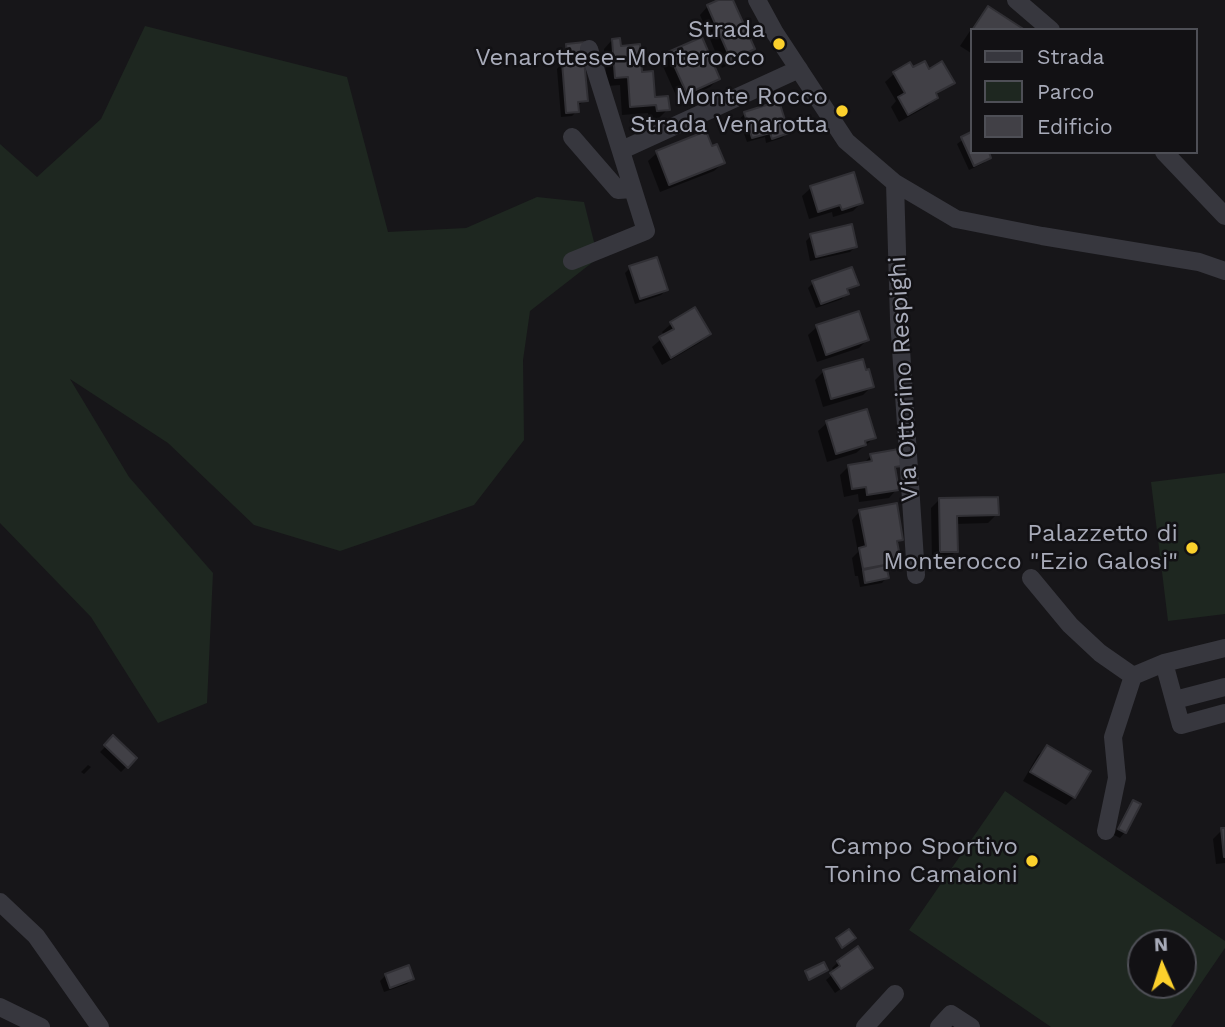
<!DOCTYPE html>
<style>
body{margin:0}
#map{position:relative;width:1225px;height:1027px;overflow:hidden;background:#171619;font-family:"Work Sans",sans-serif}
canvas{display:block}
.legend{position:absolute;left:970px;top:28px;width:228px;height:126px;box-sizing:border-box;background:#121114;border:2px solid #4e4f56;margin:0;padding:9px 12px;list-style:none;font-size:21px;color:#a8abb9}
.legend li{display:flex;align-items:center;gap:14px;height:35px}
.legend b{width:35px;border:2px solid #4e4f56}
.north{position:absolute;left:1127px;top:929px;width:70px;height:70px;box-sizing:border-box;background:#121114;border:2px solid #4e4f56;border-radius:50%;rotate:357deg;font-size:19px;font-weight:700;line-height:28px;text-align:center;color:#a8abb9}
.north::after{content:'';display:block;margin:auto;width:24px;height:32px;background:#fbd02c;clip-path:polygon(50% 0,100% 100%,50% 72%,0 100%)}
</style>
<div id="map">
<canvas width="1225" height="1027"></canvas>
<ul class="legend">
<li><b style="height:9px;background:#37373e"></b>Strada</li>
<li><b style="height:19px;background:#1e2720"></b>Parco</li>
<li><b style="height:19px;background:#414046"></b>Edificio</li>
</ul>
<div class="north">N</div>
</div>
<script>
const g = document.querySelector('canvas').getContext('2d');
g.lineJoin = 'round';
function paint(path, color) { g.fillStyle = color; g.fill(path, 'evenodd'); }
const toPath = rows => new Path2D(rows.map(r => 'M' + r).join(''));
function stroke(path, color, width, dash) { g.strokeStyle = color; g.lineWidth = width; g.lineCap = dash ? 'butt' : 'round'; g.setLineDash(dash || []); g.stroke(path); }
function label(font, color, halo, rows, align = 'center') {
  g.font = font + ' "Work Sans",sans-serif'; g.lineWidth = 5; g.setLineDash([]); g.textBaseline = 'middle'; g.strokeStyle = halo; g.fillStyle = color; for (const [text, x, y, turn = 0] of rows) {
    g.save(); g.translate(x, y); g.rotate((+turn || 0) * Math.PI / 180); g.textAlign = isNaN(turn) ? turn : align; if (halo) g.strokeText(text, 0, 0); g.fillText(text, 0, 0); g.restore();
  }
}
const green = toPath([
 [145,26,347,77,388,232,466,228,537,197,584,202,598,258,530,311,523,360,524,440,474,505,340,551,254,525,168,443,70,379,129,477,213,573,207,703,158,723,91,617,0,523,0,144,37,177,101,119],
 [1225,473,1225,614,1168,621,1151,482],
 [1005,791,1225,941,1225,948,1171,1027,1051,1027,909,930],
 [1183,943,1183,985,1141,985,1141,943]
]);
const shadow = toPath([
 [722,0,731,0,753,49,745,57,722,68,700,15,708,6],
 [988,8,1022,30,971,30,971,53,960,46,980,16],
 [612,40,641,74,654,99,668,109,659,118,649,119,648,113,622,115,620,85,607,86,604,49],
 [584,44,582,57,566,58,565,48,567,46],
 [669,54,718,79,710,87,679,102,661,62],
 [562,63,586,100,577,106,577,111,572,116,561,117,557,69],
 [909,65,912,70,928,71,952,82,935,96,936,97,928,106,899,122,891,107,896,101,885,82,894,74],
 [745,114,787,133,782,138,766,143,765,137,747,142,739,119],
 [705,134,711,149,723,163,714,171,660,192,648,161,657,153],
 [971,134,971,152,989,157,984,163,969,170,957,144],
 [811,188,862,202,853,211,833,217,832,212,809,219,802,196],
 [811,236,856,246,850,252,810,261,806,241],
 [630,268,666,290,661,295,635,304,625,273],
 [813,283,857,284,846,292,842,299,816,308,808,288],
 [694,309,709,334,701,342,662,365,652,347,665,336,662,332,671,324],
 [858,313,867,340,859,348,817,362,808,335,817,327],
 [824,371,865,372,872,386,863,395,823,407,815,380],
 [827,423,874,438,856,453,827,462,818,431],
 [871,456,900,465,894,471,897,489,889,498,859,502,858,494,844,497,840,475,849,466,863,464],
 [939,500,997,514,988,523,955,524,956,551,948,559,932,560,931,508],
 [860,511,902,539,896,545,899,561,891,570,886,571,887,577,882,583,860,587,858,576,855,576,852,558,858,552,852,520],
 [114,738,135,758,121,772,100,752],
 [1047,747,1074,797,1066,805,1023,781,1038,755],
 [88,765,91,767,84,774,81,772],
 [1133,802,1125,832,1120,838,1114,835,1128,807],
 [1222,830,1225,830,1225,863,1216,864,1213,839],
 [857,949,871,968,835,993,826,980,835,972,832,968,838,962],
 [408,968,412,979,407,984,384,992,380,981,385,976]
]);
const building = toPath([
 [718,0,733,0,755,49,731,60,707,5,718,0],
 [988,6,1025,30,972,30,988,6],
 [702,37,720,79,687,94,668,52,702,37],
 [620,38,621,46,640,44,642,72,653,71,655,97,668,96,670,110,657,111,656,105,630,107,628,77,615,78,612,39,620,38],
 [585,42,587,55,567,57,566,44,585,42],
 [584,60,588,101,578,102,579,112,566,113,562,62,584,60],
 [925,61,929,69,942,61,955,83,936,93,938,98,908,115,898,97,905,93,893,72,910,62,913,67,925,61],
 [779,101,789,133,772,139,770,133,752,138,744,112,779,101],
 [706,131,712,146,717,144,725,163,669,185,656,151,706,131],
 [971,132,971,152,989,152,991,158,974,166,961,137,971,132],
 [854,172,863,203,842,210,840,205,818,212,810,186,854,172],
 [852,224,857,247,816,257,810,234,852,224],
 [657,257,668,290,640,299,629,266,657,257],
 [852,267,859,285,847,289,849,294,821,304,812,281,852,267],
 [695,307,711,334,671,358,659,337,674,329,670,322,695,307],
 [859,311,869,340,826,355,816,325,859,311],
 [863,359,866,370,869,369,874,387,831,399,823,370,863,359],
 [867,409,876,438,865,441,866,445,836,454,826,421,867,409],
 [899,449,902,466,895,467,899,490,867,495,866,487,852,489,848,465,872,461,870,454,899,449],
 [998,497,999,515,957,516,958,552,940,552,939,498,998,497],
 [897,503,903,540,897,541,901,562,863,569,859,548,866,546,859,510,897,503],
 [886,565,889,578,865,583,863,570,886,565],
 [113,735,137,758,128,768,104,745,113,735],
 [1047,745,1091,771,1075,798,1030,772,1047,745],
 [1133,800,1141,804,1126,833,1118,829,1133,800],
 [1221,828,1225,828,1225,857,1224,857,1221,828],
 [849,929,856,938,842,948,836,938,849,929],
 [858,946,873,968,841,989,830,973,840,966,837,961,858,946],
 [824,962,828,970,809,980,805,971,824,962],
 [409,965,414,979,390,988,385,974,409,965]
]);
const minor = toPath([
 [757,0,775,33,846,141,895,183,956,219,1042,236,1199,262,1225,271],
 [1016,0,1051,30],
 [572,137,618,190,633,189],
 [622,150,799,69],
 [1164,152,1225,216],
 [895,183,899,319,916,575],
 [572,261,646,231,589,49],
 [1031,578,1070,625,1100,653,1133,676],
 [1164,663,1181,725,1225,713],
 [1175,700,1225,687],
 [1106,831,1117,778,1113,737,1133,676,1164,663,1225,648],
 [0,902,36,936,100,1027],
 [0,1007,41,1027],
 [865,1027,895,994],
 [939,1027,951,1014,971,1027]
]);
const markers = [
 [779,44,7,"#fbd02c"],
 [842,111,7,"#fbd02c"],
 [1192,548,7,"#fbd02c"],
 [1032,861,7,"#fbd02c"]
];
const poiNames = [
 ["Strada",765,30],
 ["Venarottese-Monterocco",765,58],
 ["Monte Rocco",828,97],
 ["Strada Venarotta",828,125],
 ["Palazzetto di",1178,534],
 ["Monterocco \"Ezio Galosi\"",1178,562],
 ["Campo Sportivo",1018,847],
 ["Tonino Camaioni",1018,875]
];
const streetNames = [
 ["Via Ottorino Respighi",904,379,-93]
];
paint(green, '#1e2720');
paint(shadow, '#0007');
paint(building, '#414046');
stroke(building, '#313035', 2);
stroke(minor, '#37373e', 18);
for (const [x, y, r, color] of markers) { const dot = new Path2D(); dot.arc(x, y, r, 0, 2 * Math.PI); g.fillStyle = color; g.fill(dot); stroke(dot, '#121114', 2.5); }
label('24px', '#a8abb9', '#121114', poiNames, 'right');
label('24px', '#a8abb9', '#121114', streetNames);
</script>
